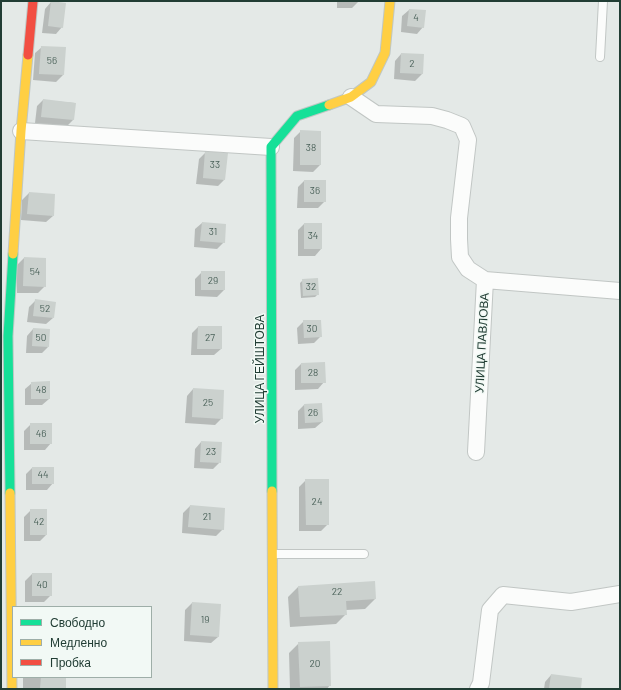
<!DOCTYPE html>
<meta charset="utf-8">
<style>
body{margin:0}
#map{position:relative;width:621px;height:690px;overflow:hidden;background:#e4e9e7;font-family:Barlow,sans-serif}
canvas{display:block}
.frame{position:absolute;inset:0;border:2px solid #213d34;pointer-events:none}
.legend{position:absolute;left:12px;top:606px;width:140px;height:72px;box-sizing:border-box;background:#f2f9f5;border:1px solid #9eaea8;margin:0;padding:5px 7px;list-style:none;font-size:12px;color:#213d34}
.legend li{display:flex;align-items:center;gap:8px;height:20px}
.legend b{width:20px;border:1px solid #9eaea8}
</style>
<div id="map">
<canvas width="621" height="690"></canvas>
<div class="frame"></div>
<ul class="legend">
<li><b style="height:5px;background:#16e098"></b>Свободно</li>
<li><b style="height:5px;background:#ffcf43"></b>Медленно</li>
<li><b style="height:5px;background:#f24e42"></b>Пробка</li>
</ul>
</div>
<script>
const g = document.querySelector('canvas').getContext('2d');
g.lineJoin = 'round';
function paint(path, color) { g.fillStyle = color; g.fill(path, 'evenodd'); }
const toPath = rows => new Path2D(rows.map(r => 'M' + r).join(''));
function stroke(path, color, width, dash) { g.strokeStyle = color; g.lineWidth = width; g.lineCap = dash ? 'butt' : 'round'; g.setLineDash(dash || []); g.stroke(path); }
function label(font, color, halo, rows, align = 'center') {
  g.font = font + ' Barlow,sans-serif'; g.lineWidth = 3; g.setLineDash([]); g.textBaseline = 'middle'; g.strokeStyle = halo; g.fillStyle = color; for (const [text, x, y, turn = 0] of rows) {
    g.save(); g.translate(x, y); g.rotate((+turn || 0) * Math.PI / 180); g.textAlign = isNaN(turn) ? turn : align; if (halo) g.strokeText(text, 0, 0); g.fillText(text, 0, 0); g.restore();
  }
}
const shadow = toPath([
 [337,1,359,1,352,8,337,8],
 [51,2,62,27,56,34,42,33,45,9],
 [409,10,423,27,417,34,401,32,402,16],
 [42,47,63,75,56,82,33,80,35,53],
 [401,54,423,55,422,74,415,81,394,79,395,61],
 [43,100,75,103,73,120,66,127,35,123,37,106],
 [301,131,320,165,313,172,293,171,294,138],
 [206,152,224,180,218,186,196,184,199,159],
 [304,181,325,201,318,208,297,208,298,187],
 [29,193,53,216,46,222,21,220,22,200],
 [202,223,224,242,217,249,194,247,195,229],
 [304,224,321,224,321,249,315,256,298,256,298,230],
 [24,258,45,286,38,293,17,293,17,265],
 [202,272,224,272,224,290,217,297,195,296,195,279],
 [303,280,318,294,315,297,301,298,300,283],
 [36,300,53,318,46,324,27,322,29,307],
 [304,321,321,336,314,343,298,344,297,328],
 [198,327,221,349,214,355,191,355,192,333],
 [33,329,48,347,42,353,26,353,27,336],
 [301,364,324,382,318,389,295,390,295,370],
 [32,383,49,399,42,405,25,405,25,389],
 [193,389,222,418,215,425,185,423,187,396],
 [304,405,322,422,315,428,298,429,298,411],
 [31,424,51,443,45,450,24,450,24,431],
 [201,442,220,462,213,469,194,468,195,449],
 [32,468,53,483,47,490,26,490,26,474],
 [306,480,328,524,321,531,299,531,299,487],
 [190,506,223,529,216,536,182,533,183,513],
 [31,510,46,535,40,541,24,541,24,517],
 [32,574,51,595,44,602,25,602,25,581],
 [374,582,375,599,365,609,346,610,346,614,336,624,290,627,288,597,298,587],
 [192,603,218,637,211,643,184,641,185,610],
 [299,643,330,685,327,689,290,689,289,653],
 [551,675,580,689,544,689,545,682],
 [23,677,65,677,65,689,23,689]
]);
const building = toPath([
 [51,1,66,3,63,28,48,26],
 [409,9,426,10,424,28,407,26],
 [41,46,66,47,64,75,39,74],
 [401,53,424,54,423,74,400,73],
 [43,99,76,103,74,120,41,117],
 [300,130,321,131,321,165,300,165],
 [205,151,228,153,225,180,203,178],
 [304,180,326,180,326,202,304,202],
 [29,192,55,194,54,216,27,214],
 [202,222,226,224,225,243,200,241],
 [304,223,322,223,322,249,304,249],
 [24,257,46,258,46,287,23,286],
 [201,271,225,271,225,290,201,290],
 [318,278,319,295,303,296,302,279],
 [35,299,56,302,54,318,33,316],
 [303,320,321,320,322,337,304,338],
 [198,326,222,326,222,349,197,349],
 [33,328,50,329,49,347,32,346],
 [325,362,326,383,301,383,301,363],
 [50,381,50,399,31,399,31,382],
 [193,388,224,390,223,419,192,417],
 [322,403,323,422,305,423,304,404],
 [30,423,52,423,52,444,30,444],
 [201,441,222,442,221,463,200,462],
 [32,467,54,467,54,484,32,484],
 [305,479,329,479,329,525,306,525],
 [190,505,225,508,224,530,188,527],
 [30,509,47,509,47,535,30,535],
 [32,573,52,573,52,596,32,596],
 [375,581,376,599,346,601,347,615,300,617,298,586],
 [192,602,221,604,219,637,190,635],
 [330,641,331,686,300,687,298,642],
 [551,674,582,678,581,689,549,689],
 [41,677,66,677,66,689,40,689]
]);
const lane = toPath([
 [600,57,603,1],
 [273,554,364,554]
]);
const street = toPath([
 [351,97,376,114,432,116,447,120,462,126,468,140,459,218,459,239,460,257,468,269,485,280,476,452],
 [21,131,271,147],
 [485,280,620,291],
 [478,689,481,683,490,610,503,595,571,602,620,594]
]);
const fast = toPath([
 [272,491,271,147,297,116,329,105],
 [10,493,8,336,13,254]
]);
const slow = toPath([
 [329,105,351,97,371,82,385,53,390,1],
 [13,254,21,131,28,55],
 [272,491,273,689],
 [10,493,12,689]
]);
const jam = toPath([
 [28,55,33,1]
]);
const numberNames = [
 ["4",416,18],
 ["56",52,61],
 ["2",412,64],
 ["38",311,148],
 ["33",215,165],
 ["36",315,191],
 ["31",213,232],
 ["34",313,236],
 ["54",35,272],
 ["29",213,281],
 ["32",311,287],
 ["52",45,309],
 ["30",312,329],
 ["50",41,338],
 ["27",210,338],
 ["28",313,373],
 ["48",41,390],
 ["25",208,403],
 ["26",313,413],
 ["46",41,434],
 ["23",211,452],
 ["44",43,475],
 ["24",317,502],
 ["21",207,517],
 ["42",39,522],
 ["40",42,585],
 ["22",337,592],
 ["19",205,620],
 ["20",315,664]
];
const streetNames = [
 ["УЛИЦА ПАВЛОВА",482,343,-87],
 ["УЛИЦА ГЕЙШТОВА",260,369,-90]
];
paint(shadow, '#0003');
paint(building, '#cbd1ce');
stroke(lane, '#c1c6c4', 10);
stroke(street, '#c1c6c4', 18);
stroke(fast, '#bfc7c4', 11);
stroke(slow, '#bfc7c4', 11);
stroke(jam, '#bfc7c4', 11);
stroke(lane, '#fbfcfb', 8);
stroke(street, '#fbfcfb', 16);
stroke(fast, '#16e098', 9);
stroke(slow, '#ffcf43', 9);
stroke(jam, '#f24e42', 9);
label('10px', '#4c635b', null, numberNames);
label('12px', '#213d34', '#f2f9f5', streetNames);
</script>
